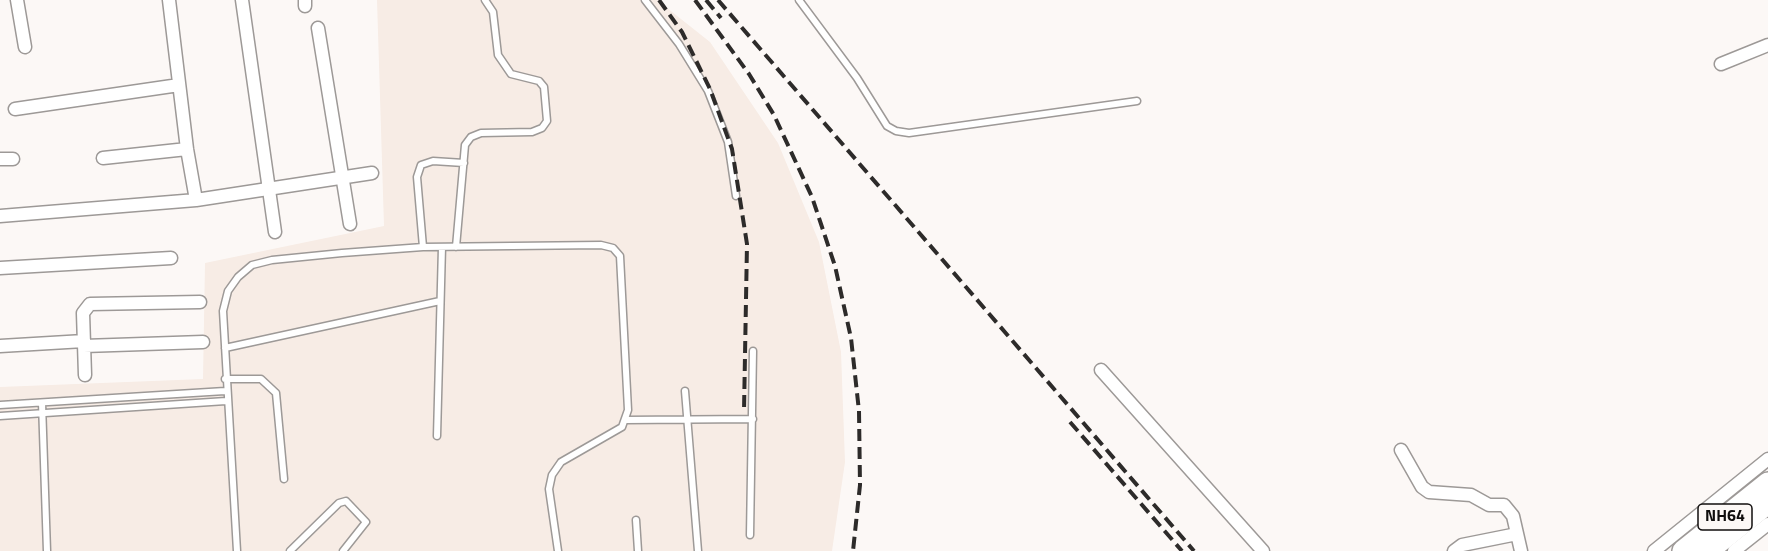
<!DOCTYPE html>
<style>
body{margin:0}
canvas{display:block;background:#fcf8f6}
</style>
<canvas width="1768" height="551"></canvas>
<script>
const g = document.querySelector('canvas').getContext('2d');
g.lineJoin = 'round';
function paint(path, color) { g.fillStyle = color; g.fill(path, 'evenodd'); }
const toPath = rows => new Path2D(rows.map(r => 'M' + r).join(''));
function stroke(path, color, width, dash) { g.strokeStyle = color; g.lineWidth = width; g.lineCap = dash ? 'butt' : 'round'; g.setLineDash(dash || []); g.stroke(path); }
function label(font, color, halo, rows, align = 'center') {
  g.font = font + ' "Titillium Web",sans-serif'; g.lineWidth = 4.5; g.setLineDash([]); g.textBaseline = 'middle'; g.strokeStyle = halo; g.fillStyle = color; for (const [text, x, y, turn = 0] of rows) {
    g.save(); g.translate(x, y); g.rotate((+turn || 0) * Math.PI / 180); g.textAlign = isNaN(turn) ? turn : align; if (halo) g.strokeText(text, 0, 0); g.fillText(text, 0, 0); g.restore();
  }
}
const built = toPath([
 [377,0,657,0,710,42,778,143,819,242,841,352,845,462,832,551,0,551,0,387,203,379,205,263,384,226]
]);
const lane = toPath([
 [645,0,679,44,708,91,728,142,736,196],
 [799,0,857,78,887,126,896,131,909,133,1137,101],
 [423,247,417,177,421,165,433,161,464,163],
 [456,247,465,145,471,137,481,133,532,132,542,128,547,121,544,87,539,81,511,74,498,55,493,12,485,0],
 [225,348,440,301],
 [225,379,261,379,276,393,284,479],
 [685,391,698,551],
 [42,403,47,551],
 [0,405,225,391],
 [0,416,226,401],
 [626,420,753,419],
 [437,436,442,247],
 [636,520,638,551],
 [750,535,753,351],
 [237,551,223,311,228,291,238,277,252,265,272,260,342,253,423,247,601,245,613,248,620,256,628,410,622,427,561,462,552,475,549,489,558,551],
 [290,551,339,503,346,501,366,522,343,551]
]);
const street = toPath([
 [17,0,25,47],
 [169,0,187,149,196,200],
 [242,0,275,232],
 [305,0,305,6],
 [318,28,350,224],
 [1721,64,1768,45],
 [15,109,179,85],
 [103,158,187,149],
 [0,159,13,159],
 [0,216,196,200,372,173],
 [0,268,171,258],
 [0,346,84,341],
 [84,346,203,342],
 [1101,370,1263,551],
 [85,375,83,313,90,304,200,302],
 [1401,450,1422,487,1429,492,1471,495,1489,505,1504,505,1513,516,1521,551],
 [1454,551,1462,545,1517,534],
 [1654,551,1768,459],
 [1734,551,1768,524]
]);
const highway = toPath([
 [1683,551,1768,483],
 [1708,551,1768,503]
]);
const rail = toPath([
 [659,0,682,32,710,89,732,149,747,244,744,411],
 [695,0,749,74,774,115,812,197,835,266,851,338,859,411,860,485,853,551],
 [706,0,721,18],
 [718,0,1194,551],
 [1070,422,1182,551]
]);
const shields = [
 [1725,517,54]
];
const shieldNames = [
 ["NH64",1725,517]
];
paint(built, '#f7ece5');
stroke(lane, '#9d9997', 9);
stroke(street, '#9d9997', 15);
stroke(highway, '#9d9997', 24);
stroke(lane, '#fff', 6);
stroke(street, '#fff', 12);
stroke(highway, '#fff', 21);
stroke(rail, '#2d2b2a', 4, [12, 6]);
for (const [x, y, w] of shields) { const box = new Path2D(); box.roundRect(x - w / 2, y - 13, w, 26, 4.5); g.fillStyle = '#fcf8f6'; g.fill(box); stroke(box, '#100e0e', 1.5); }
label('bold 16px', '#100e0e', null, shieldNames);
</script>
